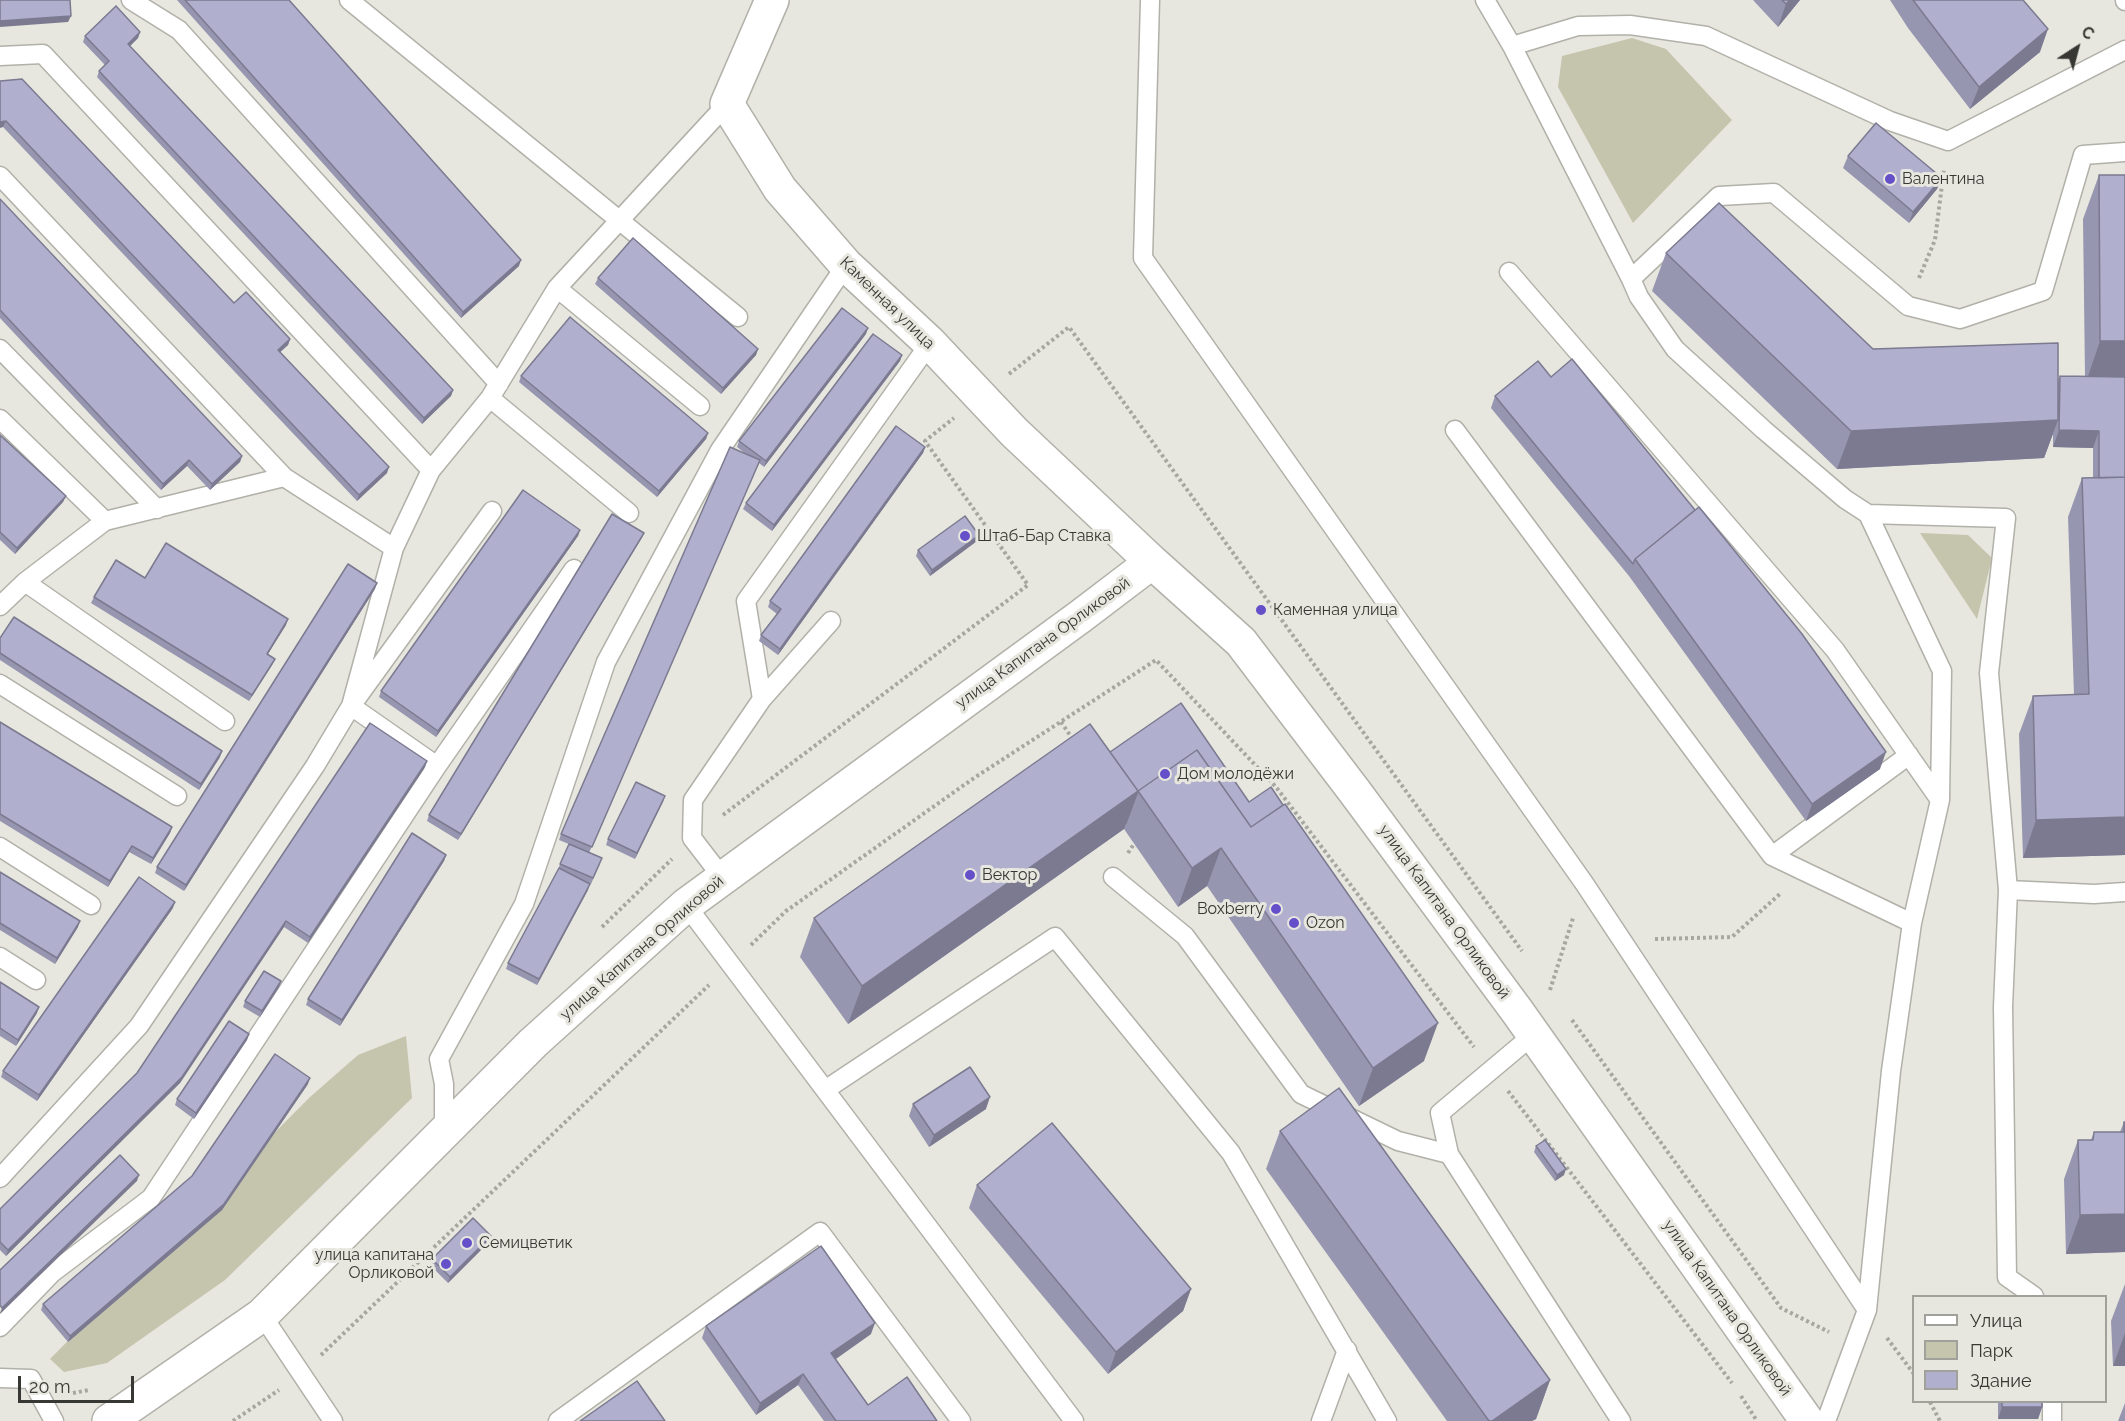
<!DOCTYPE html>
<meta charset="utf-8">
<style>
body{margin:0}
#map{position:relative;width:2125px;height:1421px;overflow:hidden;background:#e7e7df;font-family:Raleway,sans-serif}
canvas{display:block}
.legend{position:absolute;left:1912px;top:1295px;width:195px;height:108px;box-sizing:border-box;background:#e7e7df;border:2px solid #a1a19b;margin:0;padding:8px 10px;list-style:none;font-size:18px;color:#373734}
.legend li{display:flex;align-items:center;gap:12px;height:30px}
.legend b{width:30px;border:2px solid #a1a19b}
.north{position:absolute;left:2047px;top:18px;width:60px;height:60px;-webkit-text-stroke:4px #e7e7df;paint-order:stroke;rotate:36deg;font-size:16px;font-weight:700;line-height:24px;text-align:center;color:#373734}
.north::after{content:'';display:block;margin:auto;width:21px;height:27px;background:#373734;clip-path:polygon(50% 0,100% 100%,50% 72%,0 100%)}
.scale{position:absolute;left:18px;top:1376px;width:116px;height:27px;box-sizing:border-box;border:3px solid #373734;border-top:0;padding-left:8px;font-size:18px;line-height:21px;white-space:nowrap;color:#373734;-webkit-text-stroke:4px #e7e7df;paint-order:stroke}
</style>
<div id="map">
<canvas width="2125" height="1421"></canvas>
<ul class="legend">
<li><b style="height:8px;background:#fff"></b>Улица</li>
<li><b style="height:16px;background:#c5c4ad"></b>Парк</li>
<li><b style="height:16px;background:#b0afcd"></b>Здание</li>
</ul>
<div class="north">С</div>
<div class="scale">20 m</div>
</div>
<script>
const g = document.querySelector('canvas').getContext('2d');
g.lineJoin = 'round';
function paint(path, color) { g.fillStyle = color; g.fill(path, 'evenodd'); }
const toPath = rows => new Path2D(rows.map(r => 'M' + r).join(''));
function stroke(path, color, width, dash) { g.strokeStyle = color; g.lineWidth = width; g.lineCap = dash ? 'butt' : 'round'; g.setLineDash(dash || []); g.stroke(path); }
function label(font, color, halo, rows, align = 'center') {
  g.font = font + ' Raleway,sans-serif'; g.lineWidth = 6; g.setLineDash([]); g.textBaseline = 'middle'; g.strokeStyle = halo; g.fillStyle = color; for (const [text, x, y, turn = 0] of rows) {
    g.save(); g.translate(x, y); g.rotate((+turn || 0) * Math.PI / 180); g.textAlign = isNaN(turn) ? turn : align; if (halo) g.strokeText(text, 0, 0); g.fillText(text, 0, 0); g.restore();
  }
}
const green = toPath([
 [1632,38,1666,49,1732,120,1633,223,1558,87,1562,56],
 [1920,533,1968,535,1992,558,1977,619],
 [406,1036,412,1098,225,1280,107,1363,64,1372,50,1359,310,1097,358,1055]
]);
const path = toPath([
 [1919,278,1935,240,1944,169],
 [1009,374,1069,327,1522,951],
 [1061,722,1074,741],
 [723,815,1028,585,925,441,954,418],
 [1128,853,1134,844],
 [602,927,672,859],
 [1655,939,1732,937,1781,893],
 [751,945,786,911,974,778,1156,660,1276,787,1474,1047],
 [1550,990,1573,918],
 [1572,1020,1781,1308,1829,1332],
 [1508,1091,1732,1383],
 [1887,1338,1914,1374],
 [321,1355,709,985],
 [73,1393,89,1390],
 [1741,1396,1757,1421],
 [1930,1402,1940,1421],
 [233,1421,279,1390]
]);
const service = toPath([
 [131,0,179,30,499,384],
 [349,0,738,317],
 [1150,0,1143,258,1584,883,1867,1310],
 [1485,0,1512,46,1578,26,1630,25,1706,36,1890,121,1948,141,2125,50],
 [2125,0,2125,1],
 [1512,46,1631,279],
 [0,56,43,54,431,470],
 [0,176,284,477,105,521,25,582,0,606],
 [1509,272,1835,650,1940,800],
 [557,288,700,406],
 [0,349,157,509],
 [490,398,629,513],
 [0,419,105,521],
 [1455,430,1772,856,1912,923],
 [284,477,394,548],
 [1868,514,2006,518,1989,673,2008,890],
 [25,582,225,721],
 [0,684,177,796],
 [762,699,831,621],
 [437,766,351,706,492,511],
 [0,847,91,905],
 [1772,856,1909,755],
 [722,877,692,838,693,800,762,699,746,601,930,343],
 [1113,877,1185,936,1301,1094,1398,1141,1449,1154],
 [686,905,1074,1421],
 [0,957,36,980],
 [1533,1035,1440,1113,1449,1154,1621,1421],
 [825,1090,1055,937,1231,1153,1387,1421],
 [444,1132,444,1084,439,1059,524,904,606,662,720,450,846,265],
 [0,1178,139,1026,315,766,351,706,394,548,431,470,490,398,557,288,727,104],
 [2034,1296,2007,1277,2003,1007,2008,890,2094,894,2125,892],
 [262,1315,333,1421],
 [0,1327,52,1273,151,1198,437,766,574,569],
 [0,1378,31,1379,54,1421],
 [2052,1402,2052,1421],
 [558,1421,820,1232,961,1421],
 [1321,1421,1347,1350],
 [1826,1421,1867,1310,1891,1071,1912,923,1940,800,1942,671,1868,514,1845,499,1764,430,1675,349,1639,297,1631,279,1719,196,1774,193,1908,306,1960,319,2043,291,2083,155,2125,152]
]);
const minor = toPath([
 [772,0,727,104,780,189,846,265,930,343,1014,432,1152,562],
 [109,1421,262,1315,533,1043,686,905,1081,616,1152,562,1241,642,1355,792,1517,1011,1807,1421]
]);
const wall = toPath([
 [177,0,289,0,519,266,461,318],
 [1753,0,1800,0,1778,27],
 [1890,0,2023,0,2040,52,1970,109,1908,28],
 [140,32,138,38,130,46,453,390,451,396,422,424,97,77,99,71,105,65,83,42,85,36],
 [0,81,234,303,290,339,288,345,280,352,387,473,357,501,3,127],
 [1848,156,1942,178,1937,189,1909,223,1843,168],
 [2099,175,2125,175,2125,855,2023,858,2019,734,2033,696,2074,695,2068,517,2082,478,2093,478,2093,448,2053,447,2053,434,2044,458,1837,469,1652,291,1666,253,1873,349,2058,380,2060,376,2085,376,2083,219],
 [0,199,242,456,240,462,210,490,187,466,161,490,0,318],
 [598,278,758,349,756,355,721,394,595,284],
 [866,334,764,467,759,463,589,853,600,864,591,884,588,883,588,890,537,985,506,969,508,963,558,870,560,864,581,849,559,840,561,834,746,454,737,447,739,441],
 [902,355,900,361,772,531,743,509,746,503],
 [521,376,708,433,706,439,657,497,519,382],
 [1495,396,1880,769,1806,821,1629,576,1491,408],
 [0,435,66,496,63,502,15,554,0,540],
 [925,447,923,453,778,655,759,641,761,635,777,614,768,607,770,601],
 [580,530,578,536,436,737,379,697,381,691],
 [644,533,641,539,458,840,427,821,429,815],
 [979,535,977,541,930,576,916,556,918,550],
 [145,578,286,625,268,654,272,665,249,701,91,603,94,597],
 [375,589,184,891,155,873,157,867],
 [0,638,220,757,199,790,0,660],
 [1181,703,1424,1061,1359,1106,1207,886,1178,907,1124,829,848,1024,800,957,814,918,1110,752],
 [0,722,172,827,170,833,151,864,129,852,108,887,0,821],
 [427,761,425,767,308,943,284,927,180,1083,6,1256,0,1250,0,1209,137,1073],
 [665,796,635,859,606,845,608,839],
 [446,855,444,861,340,1026,306,1005,308,999],
 [0,872,78,927,55,964,0,930],
 [173,908,37,1101,1,1077,3,1071],
 [281,981,279,987,260,1017,243,1007,245,1001],
 [0,982,37,1013,16,1046,0,1036],
 [249,1034,247,1040,194,1119,175,1105,177,1099],
 [308,1084,222,1210,68,1342,41,1310,43,1304],
 [913,1104,986,1109,929,1147,909,1116],
 [2124,1122,2125,1122,2125,1252,2066,1254,2064,1179,2078,1140,2091,1140,2094,1132,2120,1132],
 [1280,1131,1550,1380,1536,1419,1532,1421,1447,1421,1266,1169],
 [1536,1146,1564,1175,1555,1181,1534,1152],
 [977,1185,1191,1289,1183,1311,1108,1374,969,1208],
 [489,1242,448,1283,430,1265,432,1259],
 [2125,1284,2125,1366,2113,1366,2111,1321],
 [706,1326,871,1334,836,1359,868,1405,937,1421,824,1421,798,1385,756,1415,702,1338],
 [1998,1401,2042,1401,2042,1407,2038,1419,1998,1419],
 [2125,1403,2125,1421,2118,1421]
]);
const shadedWall = toPath([
 [1790,0,1800,0,1778,27,1786,4],
 [71,16,68,22,0,27,0,21],
 [2048,29,2040,52,1970,109,1979,87],
 [140,32,138,38,126,50,128,44],
 [6,121,3,127,0,128,0,122],
 [1942,178,1937,189,1909,223,1913,212],
 [521,260,519,266,461,318,463,312],
 [868,328,866,334,764,467,766,461],
 [290,339,288,345,276,356,278,350],
 [2100,341,2125,341,2125,385,2085,385],
 [758,349,756,355,721,394,723,388],
 [902,355,900,361,772,531,774,525],
 [453,390,451,396,422,424,424,418],
 [2058,420,2044,458,1837,469,1851,431],
 [2059,430,2099,431,2093,448,2053,447],
 [708,433,706,439,657,497,659,491],
 [925,447,923,453,778,655,780,649],
 [242,456,240,462,210,490,212,484],
 [189,460,187,466,161,490,163,484],
 [389,467,387,473,357,501,359,495],
 [66,496,63,502,15,554,17,548],
 [580,530,578,536,436,737,438,731],
 [644,533,641,539,458,840,461,834],
 [979,535,977,541,930,576,932,570],
 [377,583,375,589,184,891,186,885],
 [288,619,286,625,264,660,267,654],
 [275,659,272,665,249,701,252,695],
 [222,751,220,757,199,790,201,784],
 [1886,752,1880,769,1806,821,1812,804],
 [427,761,425,767,308,943,310,937],
 [1138,791,1124,829,848,1024,862,986],
 [665,796,663,802,635,859,637,853],
 [2125,817,2125,855,2023,858,2036,820],
 [172,827,170,833,151,864,153,858],
 [132,846,129,852,108,887,110,881],
 [1221,848,1207,886,1178,907,1192,868],
 [446,855,444,861,340,1026,342,1020],
 [590,884,588,890,537,985,539,979],
 [175,902,173,908,37,1101,39,1095],
 [80,921,78,927,55,964,57,958],
 [286,921,284,927,180,1083,6,1256,8,1250],
 [281,981,279,987,260,1017,262,1011],
 [39,1007,37,1013,16,1046,18,1040],
 [1438,1023,1424,1061,1359,1106,1373,1068],
 [249,1034,247,1040,194,1119,196,1113],
 [310,1078,308,1084,222,1210,68,1342,70,1336],
 [990,1097,986,1109,929,1147,934,1135],
 [1566,1169,1564,1175,1555,1181,1557,1175],
 [139,1175,137,1181,0,1314,2,1308],
 [2125,1214,2125,1252,2066,1254,2080,1215],
 [491,1236,489,1242,448,1283,450,1277],
 [1191,1289,1183,1311,1108,1374,1116,1352],
 [875,1323,871,1334,827,1365,831,1353],
 [2125,1333,2125,1366,2113,1366],
 [803,1374,798,1385,756,1415,760,1403],
 [1550,1380,1536,1419,1532,1421,1492,1421],
 [2002,1407,2042,1407,2038,1419,1998,1419]
]);
const building = toPath([
 [0,0,70,0,71,16,0,21,0,0],
 [185,0,289,0,521,260,463,312,185,0],
 [1782,0,1790,0,1786,4,1782,0],
 [1913,0,2023,0,2048,29,1979,87,1913,0],
 [116,6,140,32,128,44,453,390,424,418,99,71,109,61,85,36,116,6],
 [22,79,234,303,246,292,290,339,278,350,389,467,359,495,6,121,0,122,0,81,22,79],
 [1876,123,1942,178,1913,212,1848,156,1876,123],
 [2099,175,2125,175,2125,341,2100,341,2099,175],
 [0,199,242,456,212,484,189,460,163,484,0,310,0,199],
 [1719,203,1873,349,2058,343,2058,420,1851,431,1666,253,1719,203],
 [633,238,758,349,723,388,598,278,633,238],
 [842,308,868,328,766,461,739,441,842,308],
 [570,317,708,433,659,491,521,376,570,317],
 [873,334,902,355,774,525,746,503,873,334],
 [1572,359,1695,510,1635,559,1633,564,1495,396,1538,361,1551,377,1572,359],
 [2060,376,2125,377,2125,477,2099,478,2099,431,2059,430,2060,376],
 [896,426,925,447,780,649,761,635,781,609,770,601,896,426],
 [0,435,66,496,17,548,0,532,0,435],
 [730,447,760,460,592,847,561,834,730,447],
 [2125,477,2125,817,2036,820,2033,696,2089,694,2082,478,2125,477],
 [523,490,580,530,438,731,381,691,523,490],
 [1699,507,1802,634,1886,752,1812,804,1635,559,1699,507],
 [612,514,644,533,461,834,429,815,612,514],
 [965,516,979,535,932,570,918,550,965,516],
 [166,543,288,619,267,654,275,659,252,695,94,597,116,560,145,578,166,543],
 [348,564,377,583,186,885,157,867,348,564],
 [14,617,222,751,201,784,0,653,0,638,14,617],
 [1181,703,1249,802,1271,787,1283,805,1251,827,1197,750,1138,791,1126,823,1138,791,1110,752,1181,703],
 [0,722,172,827,153,858,132,846,110,881,0,814,0,722],
 [370,723,427,761,310,937,286,921,182,1077,8,1250,0,1242,0,1209,137,1073,370,723],
 [1090,724,1138,791,862,986,814,918,1090,724],
 [1197,750,1251,827,1285,804,1438,1023,1373,1068,1221,848,1192,868,1138,791,1197,750],
 [636,782,665,796,637,853,608,839,636,782],
 [412,833,446,855,342,1020,308,999,412,833],
 [569,844,602,858,593,878,560,864,569,844],
 [559,868,590,884,539,979,508,963,559,868],
 [0,872,80,921,57,958,0,923,0,872],
 [139,877,175,902,39,1095,3,1071,139,877],
 [264,971,281,981,262,1011,245,1001,264,971],
 [0,982,39,1007,18,1040,0,1028,0,982],
 [229,1021,249,1034,196,1113,177,1099,229,1021],
 [275,1054,310,1078,224,1204,70,1336,43,1304,192,1176,275,1054],
 [970,1067,990,1097,934,1135,913,1104,970,1067],
 [1339,1088,1550,1380,1492,1421,1489,1421,1280,1131,1339,1088],
 [2124,1122,2125,1122,2125,1214,2080,1215,2078,1140,2093,1140,2094,1132,2124,1132,2124,1122],
 [1052,1123,1191,1289,1116,1352,977,1185,1052,1123],
 [1545,1140,1566,1169,1557,1175,1536,1146,1545,1140],
 [120,1155,139,1175,2,1308,0,1305,0,1270,120,1155],
 [473,1218,491,1236,450,1277,432,1259,473,1218],
 [821,1246,875,1323,831,1353,868,1405,907,1377,937,1421,836,1421,803,1374,760,1403,706,1326,821,1246],
 [637,1381,665,1421,580,1421,637,1381],
 [2002,1401,2042,1401,2042,1407,2002,1407,2002,1401]
]);
const markers = [
 [1890,179,6,"#6650ca"],
 [965,536,6,"#6650ca"],
 [1261,610,6,"#6650ca"],
 [1165,774,6,"#6650ca"],
 [970,875,6,"#6650ca"],
 [1276,909,6,"#6650ca"],
 [1294,923,6,"#6650ca"],
 [467,1243,6,"#6650ca"],
 [446,1264,6,"#6650ca"]
];
const poiNames = [
 ["Валентина",1902,179],
 ["Штаб-Бар Ставка",977,536],
 ["Каменная улица",1273,610],
 ["Дом молодёжи",1177,774],
 ["Вектор",982,875],
 ["Boxberry",1264,909,"right"],
 ["Ozon",1306,923],
 ["Семицветик",479,1243],
 ["улица капитана",434,1255,"right"],
 ["Орликовой",434,1273,"right"]
];
const streetNames = [
 ["Каменная улица",887,303,44],
 ["улица Капитана Орликовой",1043,643,-36],
 ["улица Капитана Орликовой",1444,912,54],
 ["улица Капитана Орликовой",642,948,-41],
 ["улица Капитана Орликовой",1727,1308,55]
];
paint(green, '#c5c4ad');
stroke(service, '#b1b1a9', 21);
stroke(minor, '#b1b1a9', 36);
stroke(path, '#a7a7a1', 4, [3, 3]);
stroke(service, '#fff', 18);
stroke(minor, '#fff', 33);
paint(wall, '#9796b0');
paint(shadedWall, '#7b7a90');
paint(building, '#b0afcd');
stroke(building, '#7b7a90', 1.5);
for (const [x, y, r, color] of markers) { const dot = new Path2D(); dot.arc(x, y, r, 0, 2 * Math.PI); g.fillStyle = color; g.fill(dot); stroke(dot, '#e7e7df', 2); }
label('16px', '#373734', '#e7e7df', poiNames, 'left');
label('16px', '#373734', '#e7e7df', streetNames);
</script>
